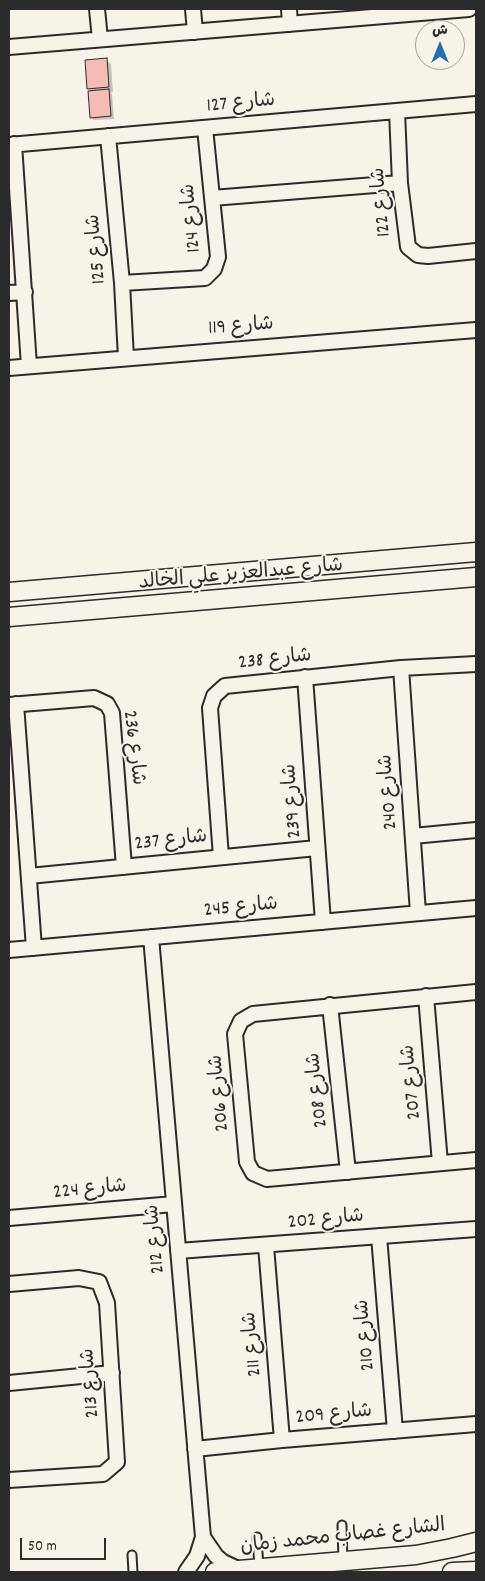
<!DOCTYPE html>
<meta charset="utf-8">
<style>
body{margin:0}
#map{position:relative;width:485px;height:1581px;overflow:hidden;background:#f7f3e8;font-family:Dekko,"Playpen Sans Arabic",sans-serif}
canvas{display:block}
.frame{position:absolute;inset:0;border:10px solid #2b2b2b;pointer-events:none}
.north{position:absolute;left:415px;top:20px;width:50px;height:50px;box-sizing:border-box;background:#f7f3e8;border:1px solid #a5a39c;border-radius:50%;rotate:0deg;font-size:14px;font-weight:700;line-height:20px;text-align:center;color:#2b2b2b}
.north::after{content:'';display:block;margin:auto;width:18px;height:22px;background:#1f6fb2;clip-path:polygon(50% 0,100% 100%,50% 72%,0 100%)}
.scale{position:absolute;left:20px;top:1538px;width:86px;height:22px;box-sizing:border-box;border:2px solid #2b2b2b;border-top:0;padding-left:6px;font-size:15px;line-height:18px;white-space:nowrap;color:#2b2b2b;-webkit-text-stroke:4px #f7f3e8;paint-order:stroke}
</style>
<div id="map">
<canvas width="485" height="1581"></canvas>
<div class="frame"></div>
<div class="north">ش</div>
<div class="scale">50 m</div>
</div>
<script>
const g = document.querySelector('canvas').getContext('2d');
g.lineJoin = 'round';
function paint(path, color) { g.fillStyle = color; g.fill(path, 'evenodd'); }
const toPath = rows => new Path2D(rows.map(r => 'M' + r).join(''));
function stroke(path, color, width, dash) { g.strokeStyle = color; g.lineWidth = width; g.lineCap = dash ? 'butt' : 'round'; g.setLineDash(dash || []); g.stroke(path); }
function label(font, color, halo, rows, align = 'center') {
  g.font = font + ' Dekko,"Playpen Sans Arabic",sans-serif'; g.lineWidth = 4; g.setLineDash([]); g.textBaseline = 'middle'; g.strokeStyle = halo; g.fillStyle = color; for (const [text, x, y, turn = 0] of rows) {
    g.save(); g.translate(x, y); g.rotate((+turn || 0) * Math.PI / 180); g.textAlign = isNaN(turn) ? turn : align; if (halo) g.strokeText(text, 0, 0); g.fillText(text, 0, 0); g.restore();
  }
}
const shadow = toPath([
 [106,60,111,64,113,92,110,92,112,94,114,119,94,120,91,117,92,92,88,88]
]);
const building = toPath([
 [107,58,109,87,87,89,85,60,107,58],
 [109,89,111,116,90,118,88,91,109,89]
]);
const service = toPath([
 [342,1525,343,1562],
 [257,1537,259,1568],
 [132,1555,133,1572]
]);
const minor = toPath([
 [97,9,100,39],
 [193,9,195,32],
 [289,9,290,24],
 [9,47,469,9],
 [397,111,400,183,408,247,418,255,428,256,476,251],
 [108,136,122,283,126,358],
 [14,144,29,366],
 [9,145,476,104],
 [212,198,400,183],
 [122,283,205,278,214,269,218,257,205,128],
 [9,293,25,292],
 [9,368,476,330],
 [401,668,418,913],
 [305,677,323,922],
 [16,704,34,948],
 [9,705,94,698,107,704,112,713,124,867],
 [413,836,476,830],
 [221,857,210,708,214,696,225,686,401,668,476,664],
 [29,876,317,848],
 [151,937,203,1537,197,1556,186,1572],
 [9,950,476,908],
 [476,992,253,1014,241,1021,235,1034,247,1162,253,1173,267,1179,476,1160],
 [426,996,440,1163],
 [330,1005,348,1172],
 [9,1218,174,1204],
 [379,1236,395,1431],
 [266,1246,282,1440],
 [178,1251,476,1229],
 [9,1284,79,1278,99,1282,107,1303,117,1462,103,1474,9,1480],
 [9,1383,112,1373],
 [195,1449,282,1440,476,1424],
 [203,1537,216,1556,223,1562,240,1570]
]);
const tertiary = toPath([
 [9,592,476,552],
 [9,617,476,577],
 [215,1572,416,1555,452,1548,476,1542],
 [452,1572,476,1571]
]);
const streetNames = [
 ["شارع 127",241,105,-5],
 ["شارع 122",383,202,-95],
 ["شارع 124",193,218,-95],
 ["شارع 125",98,249,-95],
 ["شارع 119",241,328,-4],
 ["شارع عبدالعزيز علي الخالد",241,576,-5],
 ["شارع 238",275,661,-6],
 ["شارع 236",132,748,83],
 ["شارع 240",390,792,-94],
 ["شارع 239",294,801,-94],
 ["شارع 237",171,842,-6],
 ["شارع 245",241,909,-5],
 ["شارع 207",413,1082,-95],
 ["شارع 208",319,1090,-96],
 ["شارع 206",221,1093,-95],
 ["شارع 224",90,1191,-5],
 ["شارع 202",326,1221,-5],
 ["شارع 212",157,1239,-95],
 ["شارع 210",367,1335,-95],
 ["شارع 211",254,1344,-95],
 ["شارع 213",92,1383,-94],
 ["شارع 209",334,1416,-5],
 ["الشارع غصاب محمد زمان",343,1538,-6]
];
paint(shadow, '#0003');
paint(building, '#f7bbb7');
stroke(building, '#2b2b2b', 1);
stroke(service, '#2b2b2b', 11);
stroke(minor, '#2b2b2b', 18);
stroke(tertiary, '#2b2b2b', 21);
stroke(service, '#f7f3e8', 7);
stroke(minor, '#f7f3e8', 14);
stroke(tertiary, '#f7f3e8', 18);
label('20px', '#2b2b2b', '#f7f3e8', streetNames);
</script>
